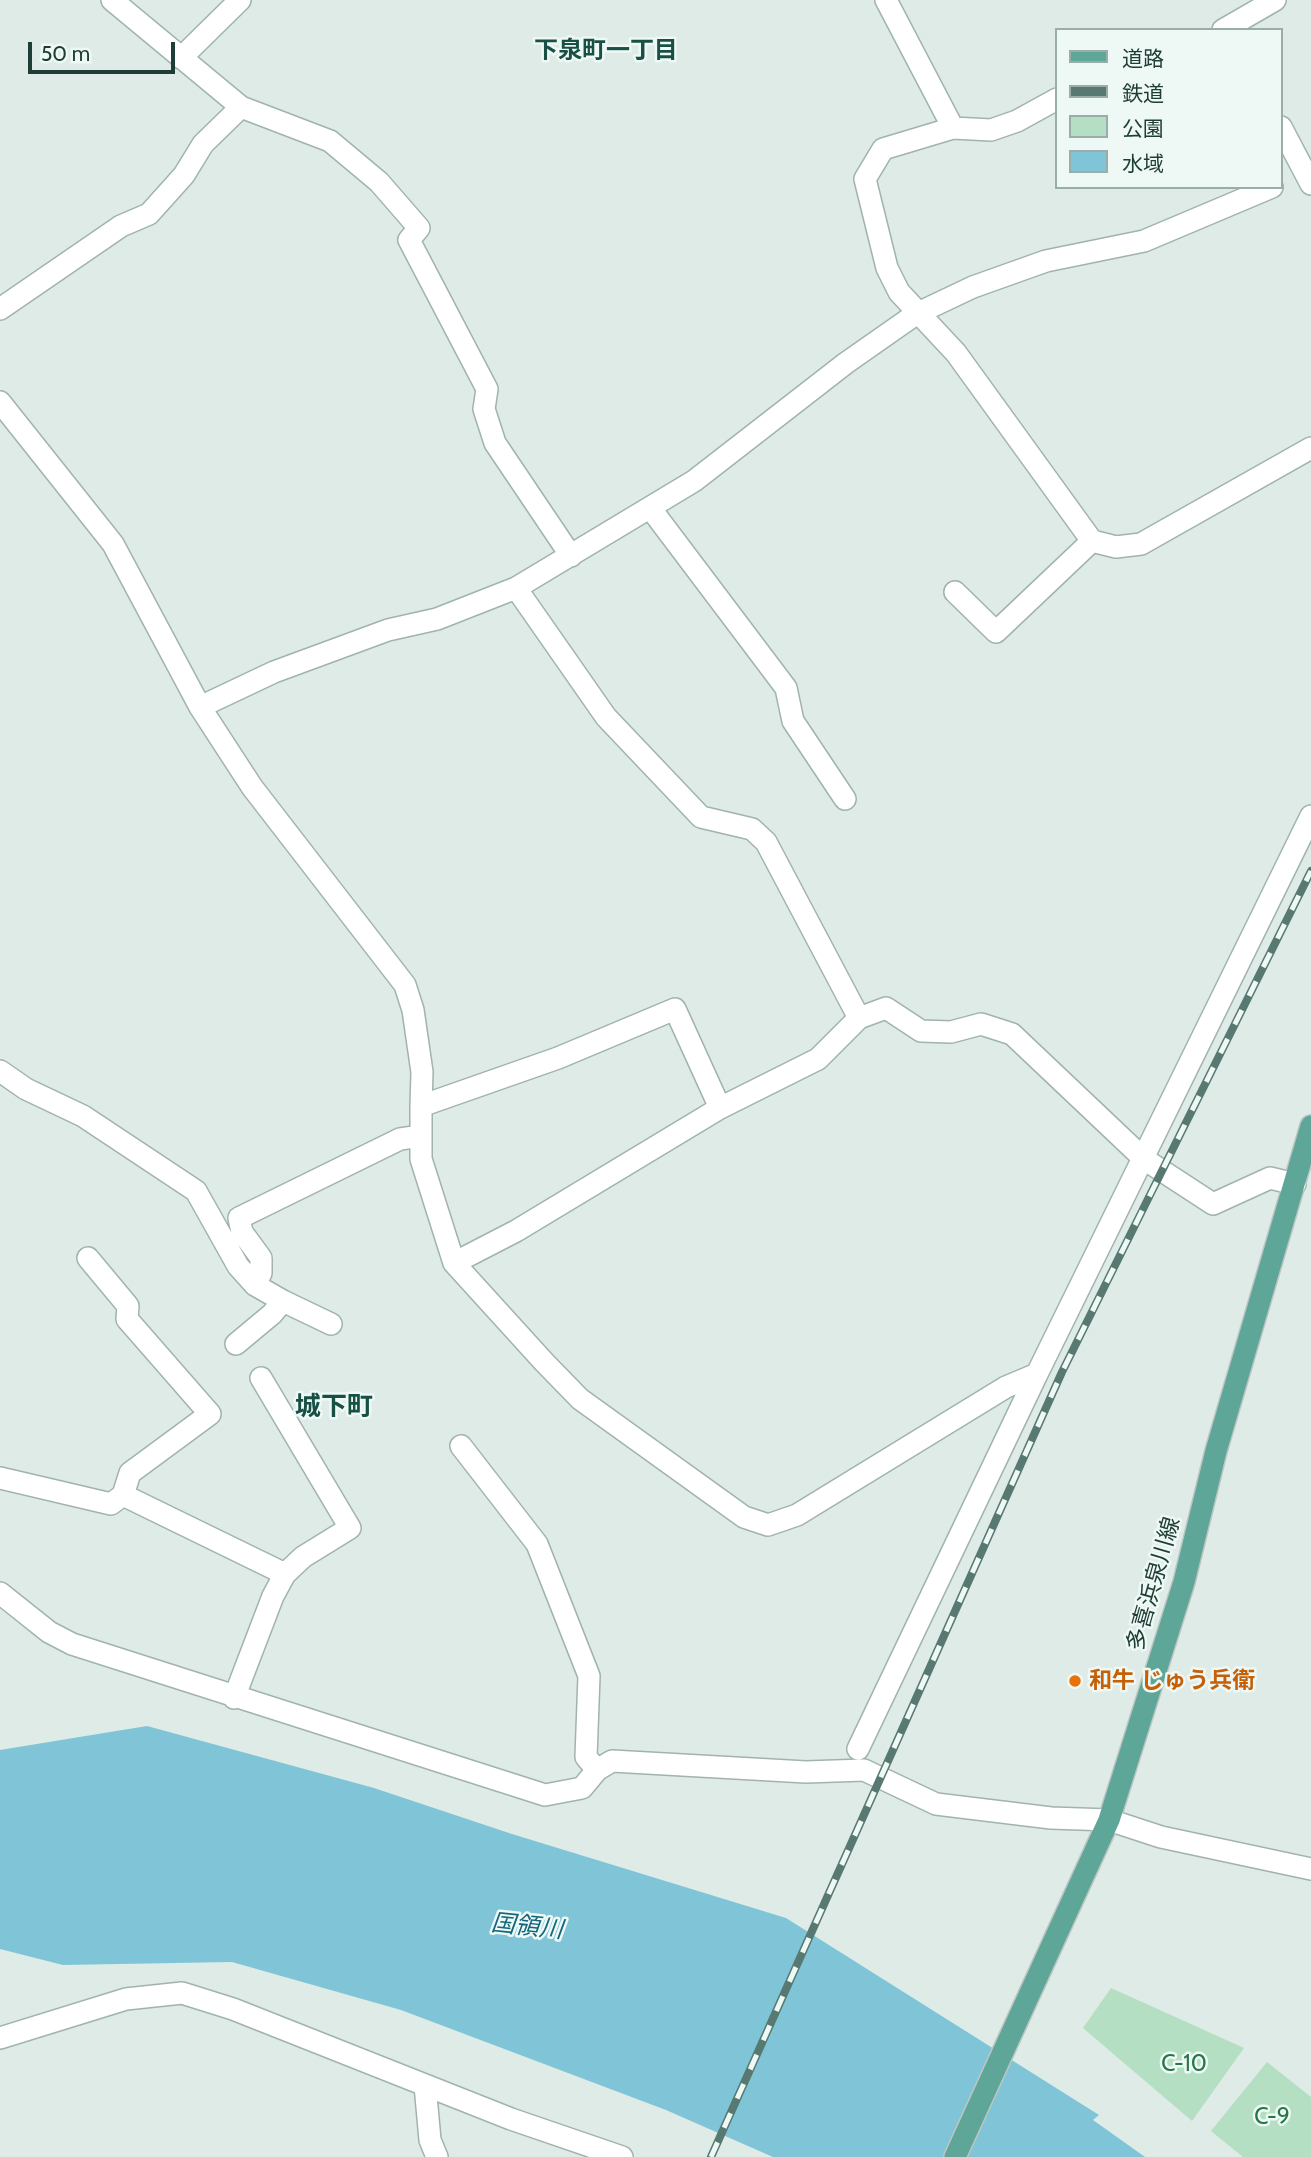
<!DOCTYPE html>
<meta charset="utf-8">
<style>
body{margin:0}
#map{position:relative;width:1311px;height:2157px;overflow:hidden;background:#deebe6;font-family:Cabin,"Noto Sans JP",sans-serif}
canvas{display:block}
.legend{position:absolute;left:1055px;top:28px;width:228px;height:161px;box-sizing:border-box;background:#eef8f4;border:2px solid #9bada8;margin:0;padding:9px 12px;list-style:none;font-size:21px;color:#1e3d36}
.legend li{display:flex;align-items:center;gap:14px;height:35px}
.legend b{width:35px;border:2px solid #9bada8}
.scale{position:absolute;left:28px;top:42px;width:147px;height:32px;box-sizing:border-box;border:4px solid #1e3d36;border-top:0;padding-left:9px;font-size:21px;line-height:24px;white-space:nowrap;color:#1e3d36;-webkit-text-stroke:5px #eef8f4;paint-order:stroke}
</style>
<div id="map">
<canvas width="1311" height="2157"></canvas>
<ul class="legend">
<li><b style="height:9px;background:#5ea697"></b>道路</li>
<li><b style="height:9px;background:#587971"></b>鉄道</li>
<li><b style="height:19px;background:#b4dfc2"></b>公園</li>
<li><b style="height:19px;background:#7fc5d7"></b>水域</li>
</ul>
<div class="scale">50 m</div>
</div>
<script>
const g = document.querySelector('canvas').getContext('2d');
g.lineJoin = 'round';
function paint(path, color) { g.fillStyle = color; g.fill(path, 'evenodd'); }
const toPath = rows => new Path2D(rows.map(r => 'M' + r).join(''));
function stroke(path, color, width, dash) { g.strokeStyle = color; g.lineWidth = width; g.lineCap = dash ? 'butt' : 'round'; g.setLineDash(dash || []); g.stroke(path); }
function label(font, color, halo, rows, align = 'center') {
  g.font = font + ' Cabin,"Noto Sans JP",sans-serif'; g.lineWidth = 5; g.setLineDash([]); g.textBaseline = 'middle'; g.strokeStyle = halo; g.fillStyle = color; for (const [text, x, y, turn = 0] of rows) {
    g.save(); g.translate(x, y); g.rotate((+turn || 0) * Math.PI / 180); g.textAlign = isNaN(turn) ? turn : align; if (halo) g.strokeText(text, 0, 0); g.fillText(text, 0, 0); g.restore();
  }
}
const green = toPath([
 [1111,1988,1244,2048,1192,2121,1083,2028],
 [1267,2062,1311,2097,1311,2157,1243,2157,1211,2131]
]);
const water = toPath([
 [147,1726,374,1788,512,1834,786,1918,1099,2115,1093,2120,1145,2157,773,2157,666,2110,401,2010,232,1962,63,1965,0,1949,0,1750]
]);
const minor = toPath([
 [112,0,241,107,330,141,379,182,419,228,409,240,487,389,484,409,495,443,571,556],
 [886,0,953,128],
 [1223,30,1275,0],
 [181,58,240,0],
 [1281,127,1311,184],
 [0,309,121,226,149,214,184,175,203,144,241,107],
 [0,402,113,544,200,707,252,787,405,985,413,1010,422,1072,421,1106],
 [651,509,786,688,793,721,845,799],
 [1092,541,1116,547,1141,544,1311,448],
 [516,588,606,717,701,817,752,829,766,842,859,1018],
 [955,592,996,632,1092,541,956,353,899,292,887,268,865,179,883,149,953,128,991,130,1017,121,1057,99],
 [200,707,274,672,388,630,437,619,516,588,694,481,846,363,916,314,973,287,1046,261,1144,241,1272,187],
 [0,1071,26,1089,83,1116,196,1191,238,1266,255,1285,283,1301],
 [720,1108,675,1009,558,1058,421,1106,421,1159,454,1263,544,1362,580,1399,744,1517,768,1525,797,1515,1006,1387,1037,1374,1311,816],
 [88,1258,128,1306,127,1319,210,1414,130,1473,123,1495,285,1574],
 [454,1263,516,1231,720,1108,818,1059,859,1018,886,1008,921,1031,951,1032,981,1024,1012,1034,1144,1159,1213,1204,1270,1178,1295,1184],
 [255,1285,261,1273,261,1258,242,1232,239,1218,400,1139,421,1136],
 [236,1344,272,1314,283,1301,331,1324],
 [461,1446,537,1544,589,1676,586,1757,597,1770],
 [0,1478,111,1504,123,1495],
 [0,1593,49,1632,72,1644,545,1795,582,1788,597,1770,612,1761,806,1772,864,1770,936,1804,1051,1818,1109,1820,1161,1837,1311,1869],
 [234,1698,273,1596,285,1574,303,1557,350,1528,261,1378],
 [858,1749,1037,1374],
 [0,2038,126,1999,182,1993,233,2009,511,2119,622,2157],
 [425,2085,430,2140,437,2157]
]);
const major = toPath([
 [955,2157,1109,1820,1184,1582,1216,1451,1311,1126]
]);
const rail = toPath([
 [711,2157,1062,1372,1311,871]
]);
const markers = [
 [1075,1681,7,"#e8710a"]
];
const streetNames = [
 ["多喜浜泉川線",1154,1584,-74]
];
const foodNames = [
 ["和牛 じゅう兵衛",1089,1681]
];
const parkNames = [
 ["C-10",1184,2064],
 ["C-9",1272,2117]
];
const neighbourhoodNames = [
 ["下泉町一丁目",606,51]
];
const waterNames = [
 ["国領川",527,1927,6]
];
const quarterNames = [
 ["城下町",334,1407]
];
paint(green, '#b4dfc2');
paint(water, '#7fc5d7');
stroke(minor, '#a1b3ae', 24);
stroke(major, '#bcc5c3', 24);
stroke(minor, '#fff', 21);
stroke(major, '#5ea697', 21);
stroke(rail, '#587971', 8);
stroke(rail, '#eef8f4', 5, [16]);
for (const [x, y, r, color] of markers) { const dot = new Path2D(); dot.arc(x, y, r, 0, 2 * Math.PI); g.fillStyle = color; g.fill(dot); stroke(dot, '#eef8f4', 2.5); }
label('23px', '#1e3d36', '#eef8f4', streetNames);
label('bold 23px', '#c56008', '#eef8f4', foodNames, 'left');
label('23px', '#247748', '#eef8f4', parkNames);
label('bold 24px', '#185046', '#eef8f4', neighbourhoodNames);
label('italic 24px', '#12667e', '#eef8f4', waterNames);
label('bold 26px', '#185046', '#eef8f4', quarterNames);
</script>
